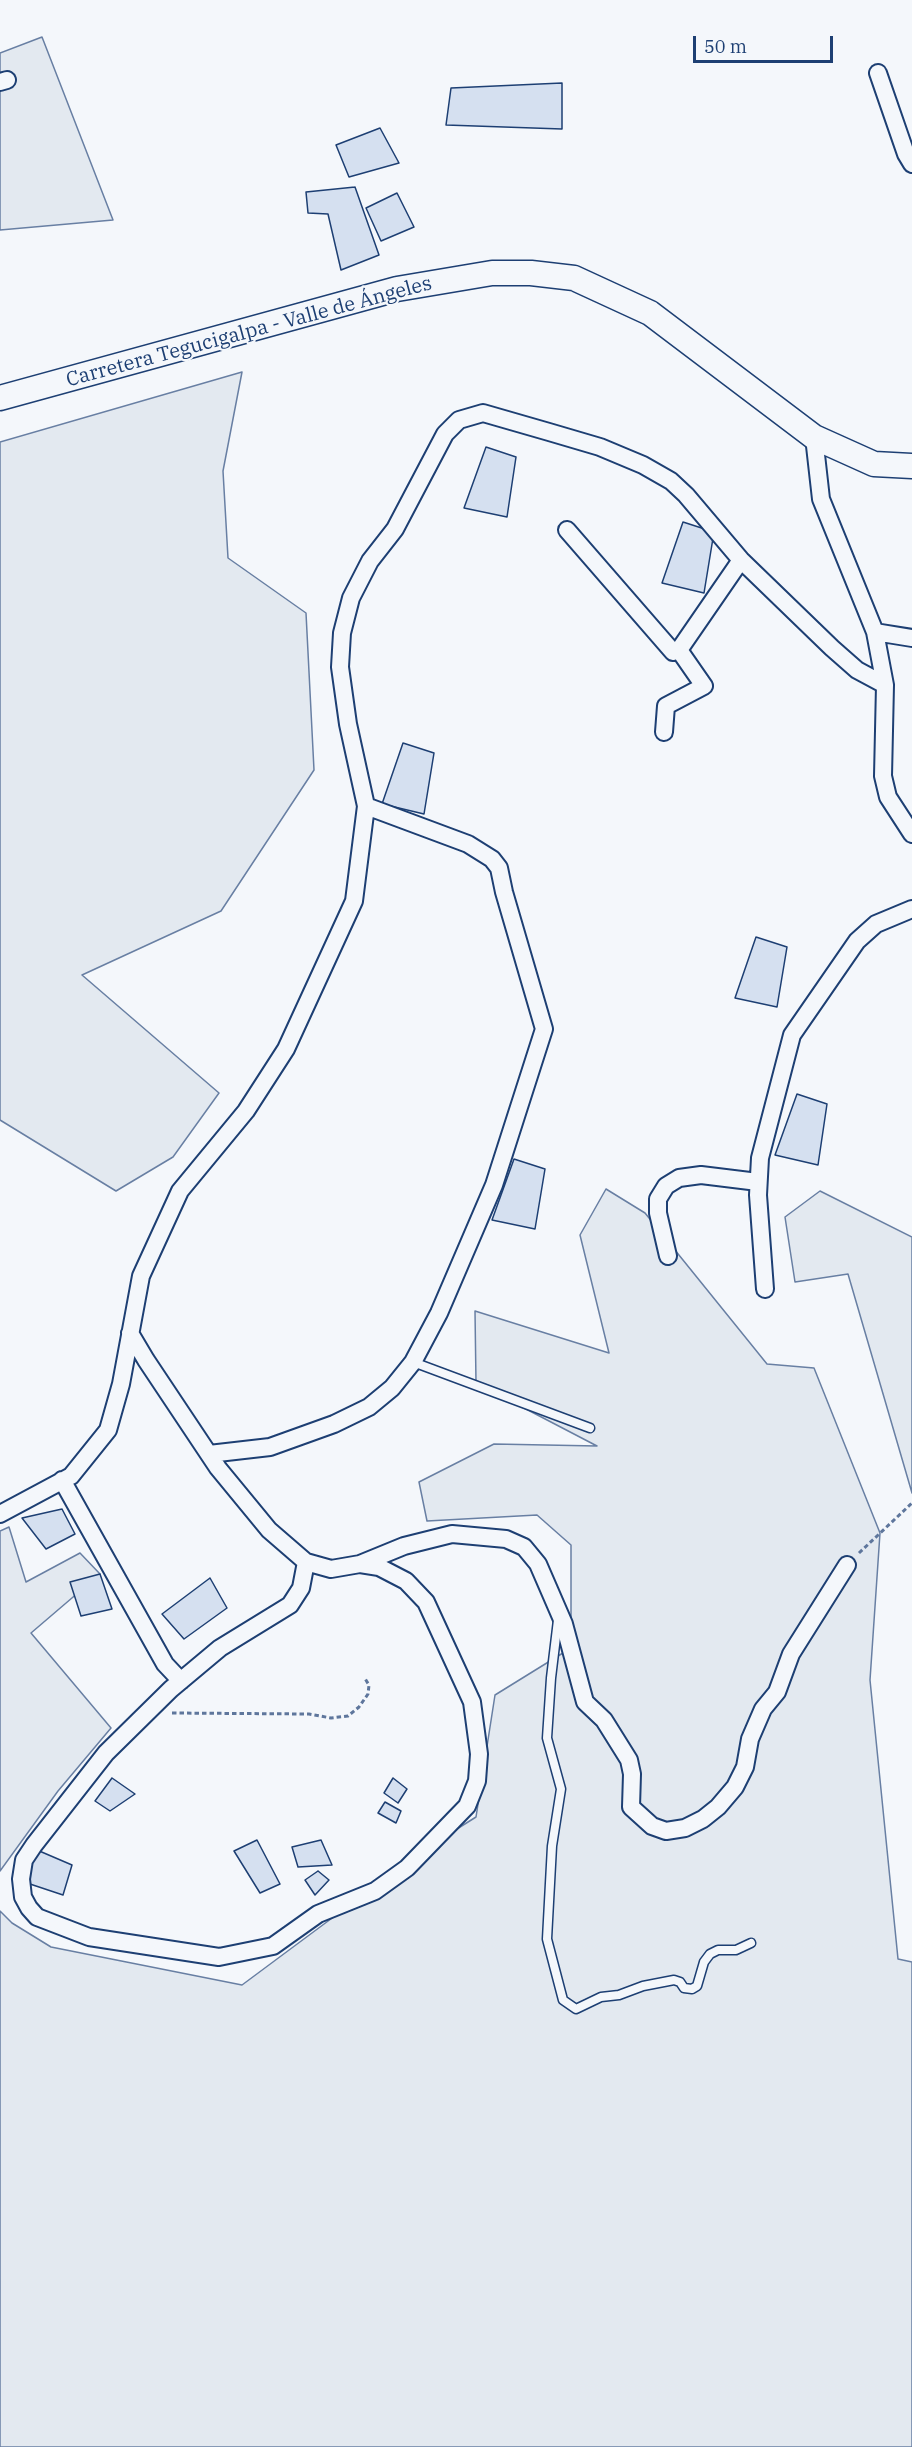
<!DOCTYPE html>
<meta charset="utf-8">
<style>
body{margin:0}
#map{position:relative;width:912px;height:2447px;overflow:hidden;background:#f4f7fb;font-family:"IBM Plex Serif",serif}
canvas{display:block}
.scale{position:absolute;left:693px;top:36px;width:140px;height:27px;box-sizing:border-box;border:3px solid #1d3f73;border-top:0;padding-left:8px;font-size:18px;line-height:21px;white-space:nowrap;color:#1d3f73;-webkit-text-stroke:4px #f4f7fb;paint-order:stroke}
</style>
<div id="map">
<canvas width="912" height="2447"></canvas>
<div class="scale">50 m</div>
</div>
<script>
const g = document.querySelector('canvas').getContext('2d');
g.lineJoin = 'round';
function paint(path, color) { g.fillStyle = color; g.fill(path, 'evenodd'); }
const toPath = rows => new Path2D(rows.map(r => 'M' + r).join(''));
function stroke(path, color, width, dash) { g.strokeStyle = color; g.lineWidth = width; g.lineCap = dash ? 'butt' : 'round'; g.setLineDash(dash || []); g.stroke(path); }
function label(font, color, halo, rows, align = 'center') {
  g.font = font + ' "IBM Plex Serif",serif'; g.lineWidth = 4.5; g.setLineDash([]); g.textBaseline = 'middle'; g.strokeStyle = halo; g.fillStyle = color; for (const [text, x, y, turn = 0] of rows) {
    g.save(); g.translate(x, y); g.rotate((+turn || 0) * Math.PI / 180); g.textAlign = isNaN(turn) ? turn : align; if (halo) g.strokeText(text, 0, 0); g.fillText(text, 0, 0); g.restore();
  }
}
const green = toPath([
 [42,37,113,220,0,230,0,53,42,37],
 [242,372,223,471,228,558,306,613,314,770,221,911,82,975,219,1093,173,1157,116,1191,0,1120,0,442,242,372],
 [606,1189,645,1213,767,1364,814,1368,880,1533,870,1680,898,1959,912,1962,912,2447,0,2447,0,1911,12,1923,51,1947,242,1985,425,1849,476,1817,495,1695,571,1648,571,1545,537,1515,427,1521,419,1482,494,1444,597,1446,476,1383,475,1311,609,1353,580,1235,606,1189],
 [820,1191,912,1237,912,1493,848,1274,795,1282,785,1217,820,1191],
 [9,1527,26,1582,80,1553,100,1574,31,1633,111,1728,58,1791,0,1871,0,1531,9,1527]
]);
const building = toPath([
 [562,83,562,129,446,125,451,88,562,83],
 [380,128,399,163,349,177,336,145,380,128],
 [355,187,379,255,341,270,328,214,308,213,306,192,355,187],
 [397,193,414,227,381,241,366,208,397,193],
 [486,447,516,457,507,517,464,508,486,447],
 [683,522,714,532,704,593,662,583,683,522],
 [403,743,434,753,424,814,382,804,403,743],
 [756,937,787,947,777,1007,735,998,756,937],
 [797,1094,827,1104,818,1165,775,1155,797,1094],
 [514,1159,545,1169,535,1229,492,1220,514,1159],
 [62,1509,75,1534,46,1549,22,1518,62,1509],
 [100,1574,112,1609,81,1616,70,1582,100,1574],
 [210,1578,227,1608,184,1639,162,1614,210,1578],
 [112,1778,135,1794,110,1811,95,1801,112,1778],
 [393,1778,407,1789,398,1803,384,1793,393,1778],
 [385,1802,401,1811,396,1823,378,1813,385,1802],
 [257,1840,280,1884,260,1893,234,1851,257,1840],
 [321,1840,332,1865,298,1867,292,1847,321,1840],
 [37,1850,72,1865,63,1895,24,1882,37,1850],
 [318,1871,329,1880,315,1895,305,1880,318,1871]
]);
const path = toPath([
 [859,1553,912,1503],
 [172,1713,309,1714,331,1718,348,1716,359,1707,368,1694,369,1685,364,1677]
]);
const lane = toPath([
 [413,1362,590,1428],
 [558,1620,551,1678,547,1738,561,1789,552,1846,547,1939,563,2000,576,2009,601,1997,619,1995,643,1986,674,1980,680,1982,684,1988,692,1989,697,1986,704,1962,710,1954,718,1950,736,1950,751,1943]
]);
const street = toPath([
 [878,73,906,154,912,164],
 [0,82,7,80],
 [814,437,821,499,875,632,885,685,883,776,888,797,912,834],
 [567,530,673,652,679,650,741,560],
 [875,632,912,638],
 [664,732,666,706,704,686,679,650],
 [668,1256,658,1213,658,1199,666,1186,679,1178,701,1175,758,1182],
 [765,1289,758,1195,760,1158,792,1035,857,941,876,924,912,909],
 [130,1333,146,1360,218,1468,269,1530,306,1562,331,1569,360,1564,379,1567,406,1581,426,1602,472,1702,479,1754,477,1781,467,1806,407,1868,375,1891,318,1914,273,1946,219,1957,89,1937,37,1917,29,1908,23,1897,21,1879,24,1860,34,1845,106,1753,171,1689,220,1648,290,1605,301,1588,306,1562],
 [209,1454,270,1447,334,1424,369,1407,392,1388,413,1362,439,1313,494,1185,544,1029,504,892,499,868,492,859,468,844,366,806],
 [62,1480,165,1664,181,1681],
 [0,1514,71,1476,108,1430,121,1384,141,1276,180,1191,246,1111,286,1049,354,901,366,806,348,724,340,667,342,633,351,598,370,561,395,529,445,434,459,420,483,413,549,432,600,447,643,465,671,481,686,495,741,560,832,648,857,670,885,685],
 [360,1564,404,1546,452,1534,506,1539,524,1547,538,1564,564,1624,585,1702,604,1720,629,1760,632,1774,631,1807,652,1826,666,1831,685,1828,703,1819,718,1807,735,1787,745,1767,750,1739,763,1709,777,1692,791,1654,847,1565]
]);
const secondary = toPath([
 [0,398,397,289,492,273,531,273,574,278,650,313,814,437,874,464,912,466]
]);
const streetNames = [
 ["Carretera Tegucigalpa - Valle de Ángeles",249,332,-15]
];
paint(green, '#e3e9f0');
stroke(green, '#687fa3', 1.5);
paint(building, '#d5e0f0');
stroke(building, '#1d3f73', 1.5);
stroke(lane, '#1d3f73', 11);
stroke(street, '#1d3f73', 20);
stroke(secondary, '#1d3f73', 27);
stroke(path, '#5e769c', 3, [4.5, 3]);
stroke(lane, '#f4f7fb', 8);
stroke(street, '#f4f7fb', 16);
stroke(secondary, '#f4f7fb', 24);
label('20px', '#1d3f73', '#f4f7fb', streetNames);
</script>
